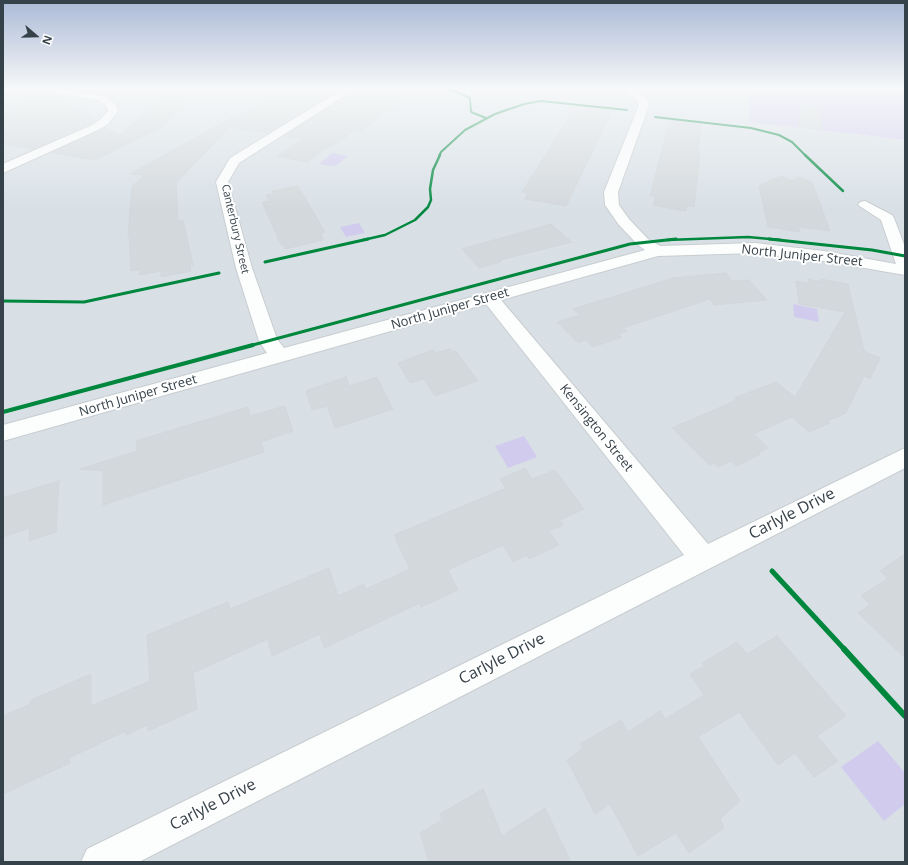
<!DOCTYPE html>
<style>
body{margin:0}
#map{position:relative;width:908px;height:865px;overflow:hidden;background:#ebeff2;font-family:"Open Sans",sans-serif}
canvas{display:block}
.frame{position:absolute;inset:0;border:4px solid #364249;pointer-events:none}
.north{position:absolute;left:16px;top:16px;width:40px;height:40px;-webkit-text-stroke:3px #fff;paint-order:stroke;rotate:110deg;font-size:11px;font-weight:700;line-height:16px;text-align:center;color:#364249}
.north::after{content:'';display:block;margin:auto;width:14px;height:18px;background:#364249;clip-path:polygon(50% 0,100% 100%,50% 72%,0 100%)}
</style>
<div id="map">
<canvas width="908" height="865"></canvas>
<div class="frame"></div>
<div class="north">N</div>
</div>
<script>
const g = document.querySelector('canvas').getContext('2d');
g.lineJoin = 'round';
function paint(path, color) { g.fillStyle = color; g.fill(path, 'evenodd'); }
const toPath = rows => new Path2D(rows.map(r => 'M' + r).join(''));
function stroke(path, color, width, dash) { g.strokeStyle = color; g.lineWidth = width; g.lineCap = dash ? 'butt' : 'round'; g.setLineDash(dash || []); g.stroke(path); }
function label(font, color, halo, rows, align = 'center') {
  g.font = font + ' "Open Sans",sans-serif'; g.lineWidth = 4; g.setLineDash([]); g.textBaseline = 'middle'; g.strokeStyle = halo; g.fillStyle = color; for (const [text, x, y, turn = 0] of rows) {
    g.save(); g.translate(x, y); g.rotate((+turn || 0) * Math.PI / 180); g.textAlign = isNaN(turn) ? turn : align; if (halo) g.strokeText(text, 0, 0); g.fillText(text, 0, 0); g.restore();
  }
}
const residential = toPath([
 [3,89,748,89,749,122,905,140,905,862,3,862]
]);
const green = toPath([
 [748,89,905,89,905,140,749,122],
 [332,153,348,156,335,166,319,164],
 [359,223,365,233,346,237,340,227],
 [793,304,817,309,819,322,794,317],
 [524,436,537,457,508,468,495,446],
 [878,741,905,773,905,804,884,821,841,767]
]);
const building = toPath([
 [172,89,181,89,183,107,164,126,95,160,52,153,105,127,119,136,172,89],
 [289,89,340,89,268,133,230,127,176,183,178,221,183,220,193,265,190,265,191,271,161,277,161,271,140,275,139,270,131,271,129,235,128,235,132,186,145,175,130,174,233,117,234,119,289,89],
 [356,89,415,89,362,131,355,130,333,146,329,146,307,162,277,156,303,139,284,136,356,89],
 [46,92,57,95,96,121,33,149,3,144,3,114,18,109,6,107,46,92],
 [801,105,817,107,822,130,798,127,801,105],
 [576,106,612,111,566,206,525,199,528,193,522,192,576,106],
 [670,118,701,122,698,153,700,153,694,207,687,206,686,211,653,205,655,196,650,196,670,118],
 [781,176,792,181,798,177,812,182,830,231,798,227,800,232,768,227,759,186,781,176],
 [298,186,325,232,321,233,323,240,285,249,283,244,281,245,262,202,269,201,266,195,274,194,272,191,298,186],
 [551,224,572,242,500,260,501,262,479,268,462,249,551,224],
 [726,273,732,281,749,280,767,300,714,305,710,299,623,328,627,331,618,334,622,337,593,347,586,340,578,343,557,322,580,315,573,309,673,278,726,273],
 [808,279,821,282,820,279,848,284,864,351,880,358,870,379,864,376,846,413,828,421,830,423,809,432,792,417,754,434,768,448,758,453,760,454,737,466,731,461,718,467,713,463,709,465,672,428,737,400,734,398,776,382,795,397,845,312,799,304,796,281,809,283,808,279],
 [450,349,452,352,456,351,478,381,435,396,424,379,410,383,398,363,433,350,435,353,450,349],
 [346,377,349,386,377,377,393,409,335,428,327,406,312,410,306,391,346,377],
 [285,406,293,431,261,442,264,452,103,505,103,471,80,469,137,451,136,441,248,407,250,416,285,406],
 [525,468,532,479,555,470,584,509,560,520,563,525,549,531,559,545,529,559,527,555,513,562,503,545,448,570,458,590,421,607,420,603,324,648,320,634,272,656,268,639,193,673,197,709,148,731,147,725,126,735,126,731,69,758,70,763,3,794,3,716,30,704,31,700,91,674,91,706,150,681,147,635,228,602,230,609,329,568,338,596,364,584,366,589,410,569,394,535,506,488,500,479,525,468],
 [59,481,56,532,29,541,30,528,3,537,3,498,59,481],
 [905,554,905,658,858,613,870,605,861,596,888,578,880,571,905,554],
 [777,636,846,716,817,736,838,761,814,777,795,753,778,765,739,712,698,737,740,801,720,819,724,828,689,853,676,833,638,856,610,804,595,814,567,760,583,748,580,744,621,720,628,732,660,711,665,719,704,695,690,674,704,666,702,663,737,642,747,654,777,636],
 [483,789,502,836,545,808,571,862,429,862,420,833,442,820,440,814,483,789]
]);
const path = toPath([
 [123,93,138,89]
]);
const minor = toPath([
 [43,89,65,89,105,96,115,104,118,111,108,124,98,130,3,173,3,164,90,126,100,120,108,111,107,107,99,100,48,92,43,89],
 [343,89,355,89,239,163,228,182,252,268,277,339,284,348,645,250,638,245,619,225,605,205,604,192,639,105,637,100,622,89,634,89,644,96,649,105,618,192,619,205,629,219,648,239,660,246,755,243,824,251,896,264,881,220,858,205,860,202,865,201,892,215,894,218,905,247,905,275,824,261,755,253,658,256,501,300,708,544,905,448,905,468,139,862,81,862,87,849,684,555,486,304,3,441,3,425,267,353,259,341,236,268,216,182,230,158,343,89]
]);
const cyclewayFar5 = toPath([
 [450,89,470,98,471,112,486,118],
 [655,117,751,128,779,135,792,142,806,156],
 [439,156,441,152,465,130,495,114,524,104,541,101,627,110]
]);
const cyclewayFar4 = toPath([
 [805,155,843,191],
 [363,240,385,235,415,220,428,207,431,200,430,189,433,170,440,155],
 [667,240,748,237,781,240]
]);
const cyclewayFar3 = toPath([
 [769,239,872,250,905,256],
 [265,262,368,239],
 [3,301,84,302,219,273],
 [249,346,630,244,676,239]
]);
const cyclewayFar2 = toPath([
 [3,412,253,345]
]);
const cyclewayFar1 = toPath([
 [772,571,845,650]
]);
const cycleway = toPath([
 [844,649,905,716]
]);
const farStreetnames = [
 ["Canterbury Street",235,229,77]
];
const streetNames = [
 ["North Juniper Street",802,256,6],
 ["North Juniper Street",450,309,-16],
 ["North Juniper Street",138,396,-16],
 ["Kensington Street",596,428,51]
];
const nearStreetnames = [
 ["Carlyle Drive",792,514,-27],
 ["Carlyle Drive",502,659,-27],
 ["Carlyle Drive",213,805,-27]
];
paint(residential, '#d8e0e6');
paint(green, '#d1ccee');
paint(building, '#d3d8dc');
stroke(building, '#d1d7db', 1);
stroke(minor, '#c8cdd0', 2);
stroke(path, '#cbcfd2', 1, [1, 1]);
paint(minor, '#fcfdfd');
stroke(cyclewayFar5, '#00873e', 2);
stroke(cyclewayFar4, '#00873e', 2.5);
stroke(cyclewayFar3, '#00873e', 3);
stroke(cyclewayFar2, '#00873e', 4);
stroke(cyclewayFar1, '#00873e', 5);
stroke(cycleway, '#00873e', 6);
const sky = g.createLinearGradient(0, 0, 0, 210);
sky.addColorStop(0, '#abbad6');
sky.addColorStop(0.42, '#f6f8f9');
sky.addColorStop(1, '#f6f8f900');
g.fillStyle = sky;
g.fillRect(0, 0, 908, 210);
label('11px', '#364249', '#fff', farStreetnames);
label('13px', '#364249', '#fff', streetNames);
label('16px', '#364249', '#fff', nearStreetnames);
</script>
